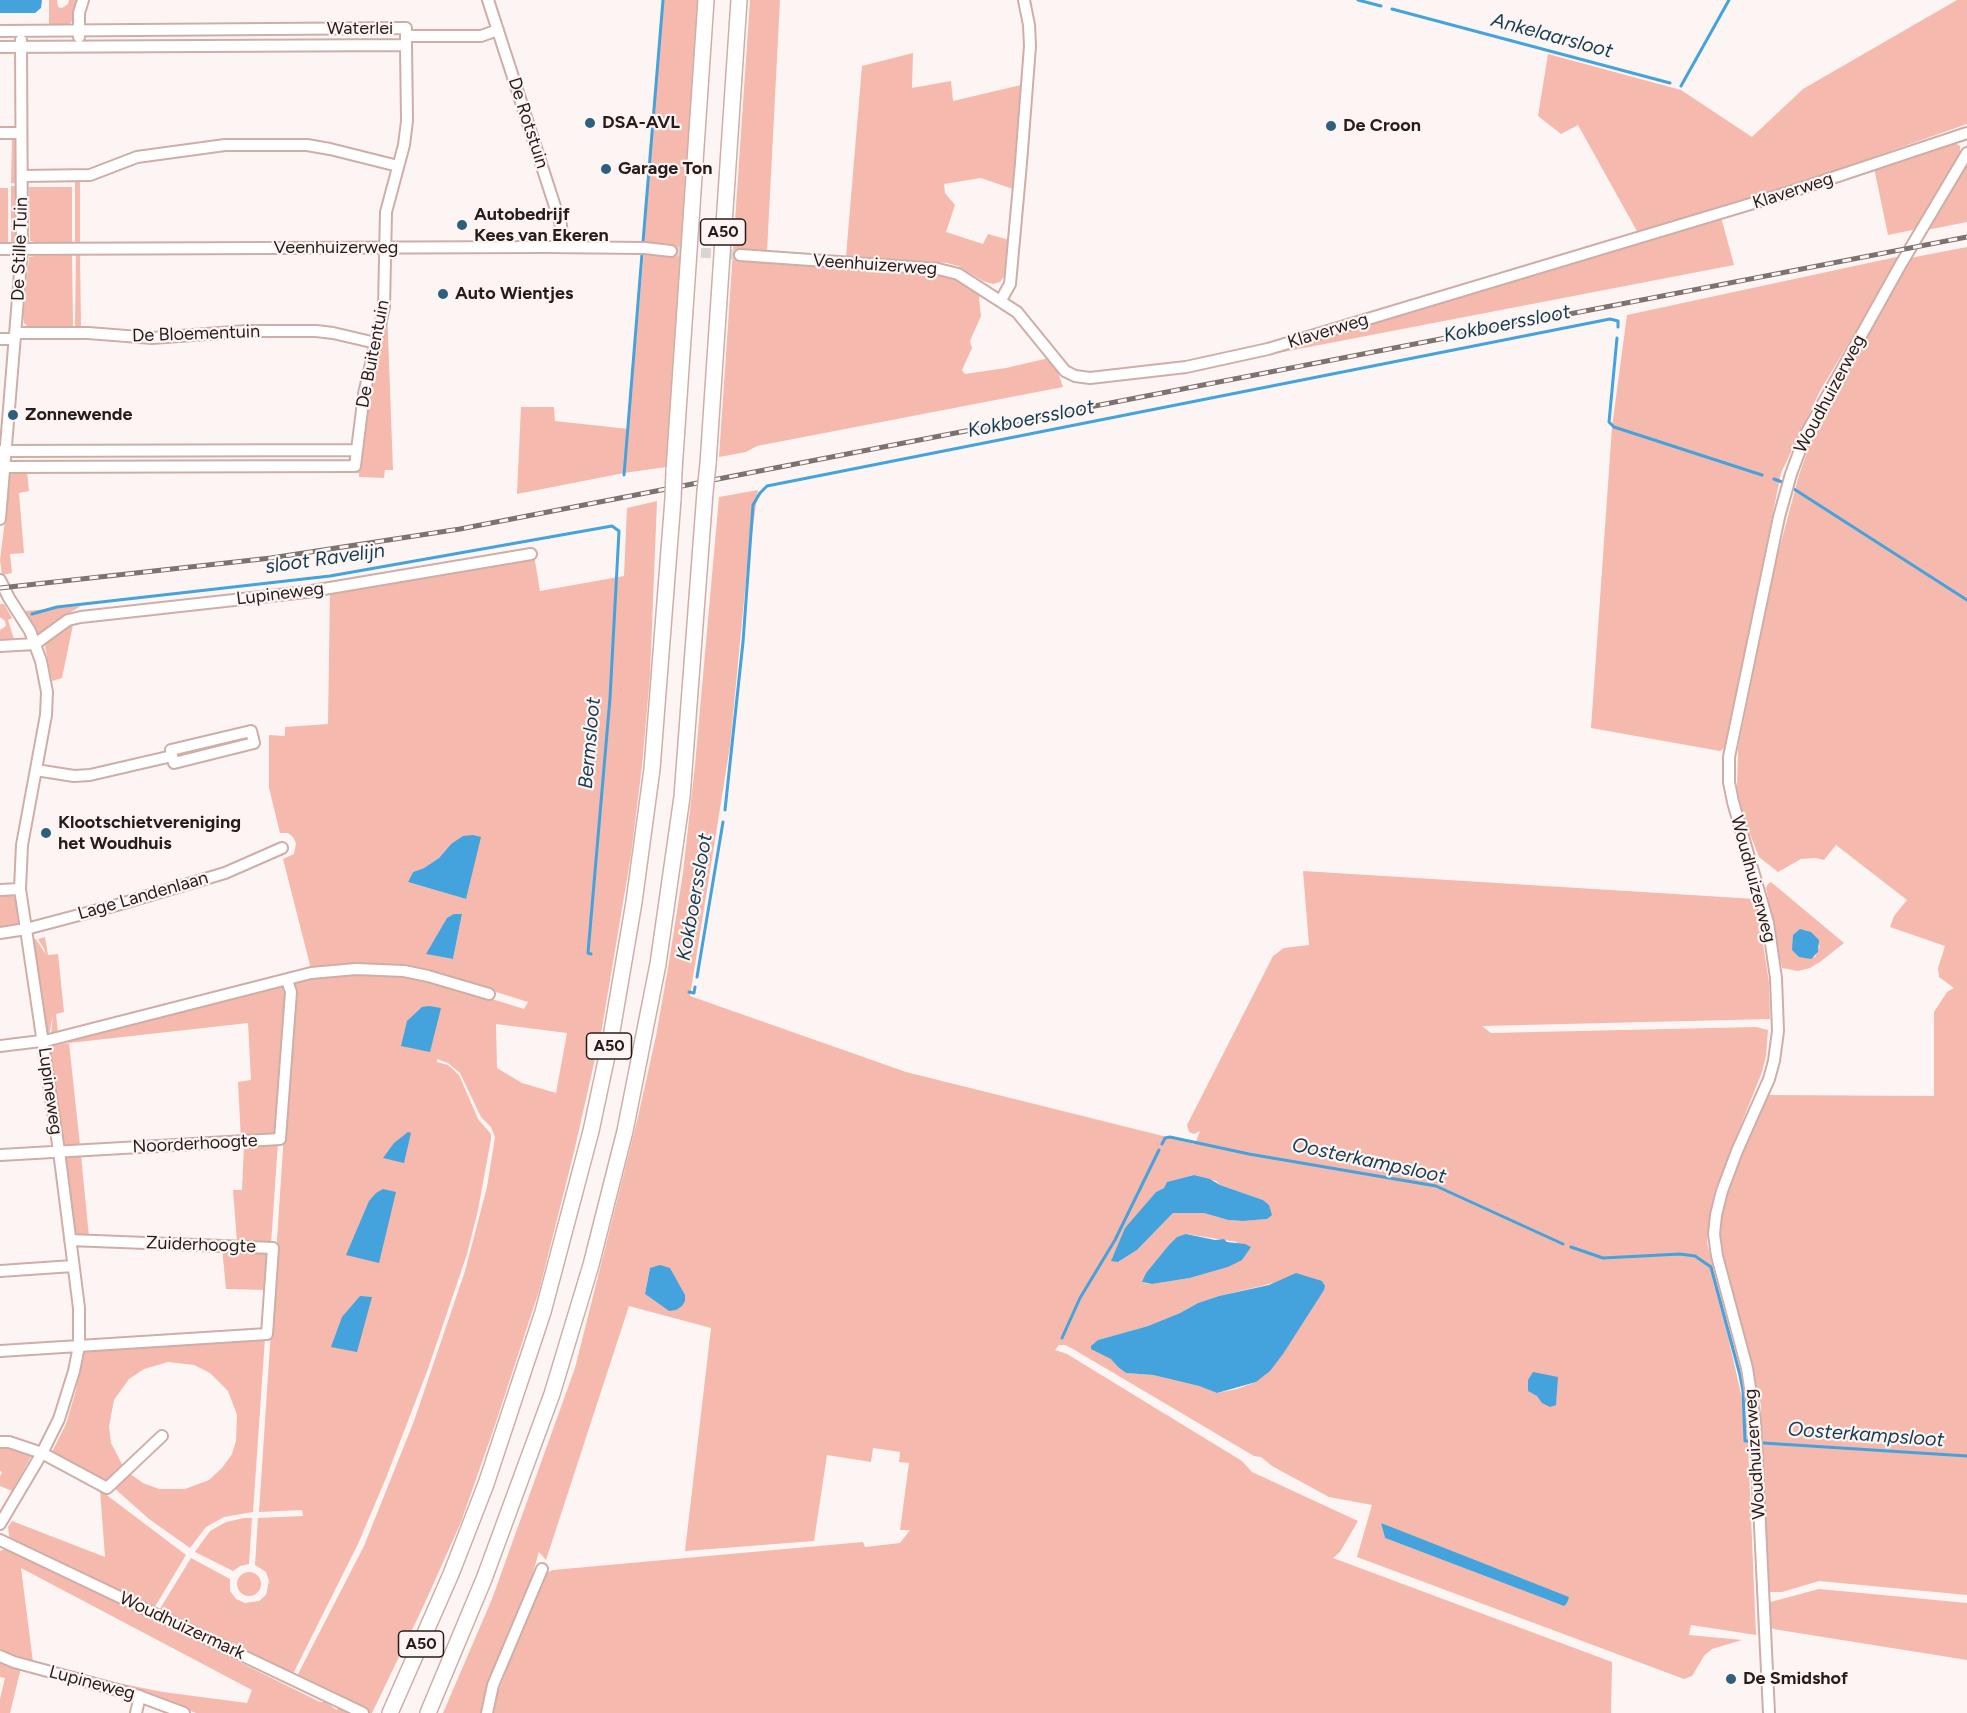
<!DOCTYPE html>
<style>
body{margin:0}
canvas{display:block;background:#fcf5f3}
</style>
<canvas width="1967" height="1713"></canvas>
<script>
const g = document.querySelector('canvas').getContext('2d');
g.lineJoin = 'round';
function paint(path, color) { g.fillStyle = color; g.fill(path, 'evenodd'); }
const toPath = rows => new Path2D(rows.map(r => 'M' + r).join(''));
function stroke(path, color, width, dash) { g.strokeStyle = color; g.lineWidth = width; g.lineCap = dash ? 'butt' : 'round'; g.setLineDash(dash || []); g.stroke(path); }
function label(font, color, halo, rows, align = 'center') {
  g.font = font + ' Figtree,sans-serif'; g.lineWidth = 4.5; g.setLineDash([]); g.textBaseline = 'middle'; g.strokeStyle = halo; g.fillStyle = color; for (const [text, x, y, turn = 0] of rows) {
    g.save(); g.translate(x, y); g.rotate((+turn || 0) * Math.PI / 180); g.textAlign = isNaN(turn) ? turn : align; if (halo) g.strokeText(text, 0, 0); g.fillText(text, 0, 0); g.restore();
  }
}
const green = toPath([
 [49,0,57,0,58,7,62,8,68,4,69,0,78,0,73,20,69,25,49,25],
 [663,0,698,0,666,467,624,473,517,494,521,407,554,407,555,421,628,429,644,252,671,255,672,244,644,242],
 [750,0,780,0,767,252,740,250,739,260,951,275,981,293,979,298,981,316,970,341,972,348,962,370,965,374,1006,368,1049,358,1056,367,1063,387,757,446,746,452,719,457],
 [1957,0,1967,0,1967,124,1780,190,1638,233,1578,125,1561,134,1538,116,1548,54,1681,90,1752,137,1803,89],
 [913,53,912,88,951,81,953,101,1021,85,1013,189,981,178,944,184,945,193,955,205,946,232,983,244,988,234,1009,240,1005,275,1000,282,993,284,983,281,958,266,947,263,846,256,862,66],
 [12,138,17,142,17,184,11,183],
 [1950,143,1955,143,1960,146,1960,154,1917,229,1888,235,1874,168],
 [1967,160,1967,222,1927,230],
 [75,179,80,179,80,245,76,245,75,241],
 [11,186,17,186,18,242,11,246],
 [29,187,72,187,72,245,40,246,40,243,30,241],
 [0,188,8,188,8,246,0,246],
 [1721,217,1734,265,1278,353,1264,354],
 [1967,247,1967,1595,1819,1581,1782,1592,1766,1592,1760,1431,1761,1405,1722,1253,1720,1229,1726,1196,1737,1164,1768,1095,1934,1096,1934,1012,1947,992,1954,988,1939,977,1938,968,1945,946,1890,927,1894,916,1907,900,1836,845,1824,860,1815,858,1801,859,1778,872,1759,857,1744,819,1737,789,1738,749,1775,565,1799,475,1813,435,1826,408,1910,258],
 [72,252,73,327,28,327,24,323,23,317,29,257,40,255,40,253],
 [76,252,80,252,81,327,76,327,75,325],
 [1901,256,1820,391,1781,473,1725,748,1720,751,1591,728,1612,427,1627,315],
 [387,309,393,470,385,470,384,478,359,477,359,473,353,473,349,470],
 [27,472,29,491,19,493,24,553,10,554,12,573,2,575,0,560,7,504,7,480,9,480,10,475,13,473],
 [758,490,747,570,730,746,690,996,906,1072,1195,1144,1200,1131,1194,1134,1189,1132,1187,1125,1273,956,1284,948,1309,945,1303,871,1756,899,1769,982,1770,1019,1482,1026,1491,1033,1756,1027,1768,1030,1766,1056,1762,1072,1715,1190,1707,1242,1747,1421,1756,1635,1691,1625,1689,1635,1742,1640,1712,1649,1704,1656,1692,1676,1684,1679,1357,1557,1372,1505,1329,1497,1272,1466,1261,1457,1254,1456,1073,1349,1065,1345,1059,1345,1055,1350,1067,1354,1242,1461,1252,1472,1358,1521,1340,1552,1333,1558,1612,1662,1611,1713,492,1713,493,1705,544,1574,553,1570,863,1542,865,1547,900,1543,910,1530,900,1530,909,1463,899,1462,900,1452,873,1448,871,1462,827,1455,814,1541,685,1551,711,1328,629,1306,546,1560,539,1552,531,1579,482,1702,482,1713,443,1713,492,1599,575,1368,638,1117,656,1036,668,968,683,873,695,765,719,497],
 [1194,1175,1216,1181,1220,1185,1263,1200,1269,1205,1267,1219,1243,1221,1228,1220,1204,1213,1173,1213,1137,1250,1118,1262,1112,1258,1145,1205,1156,1192,1164,1188,1168,1182],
 [1186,1234,1237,1242,1228,1267,1190,1278,1152,1284,1143,1283,1146,1273,1168,1246],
 [650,1268,669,1311,645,1294],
 [1278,1282,1256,1382,1237,1389,1217,1393,1199,1386,1153,1375,1126,1373,1118,1367,1098,1340,1148,1326,1180,1313,1198,1303,1219,1296],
 [1381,1523,1564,1606,1385,1538],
 [657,501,650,676,642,766,631,855,602,1028,574,1152,539,1291,495,1425,461,1522,423,1607,372,1713,196,1713,118,1683,163,1692,247,1703,252,1690,21,1568,33,1662,0,1649,0,1551,5,1549,118,1602,320,1702,325,1702,337,1710,340,1700,299,1678,298,1674,364,1546,414,1421,465,1271,487,1187,495,1137,491,1127,481,1117,460,1073,448,1063,437,1059,437,1062,448,1065,459,1075,478,1119,491,1134,491,1139,478,1210,467,1254,428,1369,386,1478,358,1544,294,1672,290,1674,158,1612,191,1558,230,1579,230,1591,236,1599,245,1603,259,1601,266,1595,269,1581,266,1572,255,1565,258,1518,303,1516,302,1510,259,1512,294,982,333,973,381,974,438,982,524,1009,528,1002,439,974,354,964,311,969,283,859,294,854,296,843,293,837,288,833,280,833,269,788,269,735,285,736,285,727,328,724,330,590,403,581,534,555,540,591,624,576,627,508],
 [451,844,466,899,408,882,413,872,424,868,439,858],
 [462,914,453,959,427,954,437,938],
 [496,1024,567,1033,556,1093,522,1083,497,1068],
 [0,604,4,604,12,618,8,620,15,642,0,642,0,630,6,626,5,621,0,617],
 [81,606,53,623,37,636,25,611],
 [74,620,62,678,52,681,45,647,46,643],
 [1771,882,1844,943,1820,962,1810,968,1798,971,1782,968,1766,888,1768,884],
 [1806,930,1820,946,1815,957,1792,941],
 [0,893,16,895,20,924,0,928],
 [45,937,48,955,58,954,64,1012,56,1014,58,1033,51,1035,53,1015,49,1035,46,1034,32,940,36,939,46,955,44,949,38,939],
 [280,985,286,992,276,1135,241,1139,238,1082,251,1080,248,1023,69,1043,80,1145,63,1147,49,1046,68,1043,77,1036],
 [278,1142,271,1244,237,1242,233,1190,242,1190,244,1146],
 [81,1155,89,1237,73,1234,64,1156],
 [222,1248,269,1251,265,1290,226,1289],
 [265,1338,253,1512,224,1517,206,1527,190,1548,149,1519,113,1487,129,1473,143,1483,159,1489,185,1489,209,1480,222,1468,232,1454,236,1441,237,1415,228,1391,210,1373,194,1365,168,1362,144,1369,129,1379,114,1400,109,1426,111,1443,123,1466,104,1482,51,1454,66,1424,76,1390,83,1350],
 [0,1447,32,1455,12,1491,0,1486,0,1476,2,1472,0,1471],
 [100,1490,186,1555,153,1610,13,1542,9,1536,8,1527,12,1521,105,1557],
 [244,1518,252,1518,249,1564,240,1566,233,1571,195,1552,210,1531,226,1522],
 '237 1584a12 12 0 1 1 24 0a12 12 0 1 1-24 0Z',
 [1819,1589,1967,1603,1967,1660,1773,1629,1770,1624,1767,1603],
 [0,1661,21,1668,10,1713,0,1713,0,1699,5,1678,0,1677]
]);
const water = toPath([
 [0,0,42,0,41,8,35,13,0,13],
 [473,835,481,837,466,899,408,882,413,872,424,868,439,858,451,844,463,836],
 [454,914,462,914,453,959,426,954,447,918],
 [1800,929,1811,932,1819,940,1818,952,1811,959,1799,957,1792,950,1793,935],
 [429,1006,441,1008,430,1052,401,1046,407,1021,422,1007],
 [408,1132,411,1133,404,1163,383,1158,394,1143],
 [1194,1175,1210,1179,1220,1185,1263,1200,1269,1205,1272,1215,1267,1219,1243,1221,1228,1220,1204,1213,1173,1213,1137,1250,1118,1262,1111,1261,1125,1228,1156,1192,1164,1188,1167,1182],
 [383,1189,396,1192,379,1263,346,1255,369,1201,376,1193],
 [1186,1234,1215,1240,1224,1239,1227,1242,1245,1244,1251,1247,1242,1260,1228,1267,1190,1278,1152,1284,1142,1282,1146,1273,1168,1246,1177,1237],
 [660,1265,670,1268,685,1295,685,1301,682,1306,676,1310,669,1311,645,1294,650,1268],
 [1296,1273,1322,1281,1325,1286,1324,1290,1283,1354,1270,1371,1256,1382,1217,1393,1199,1386,1153,1375,1126,1373,1118,1367,1111,1359,1091,1349,1091,1346,1098,1340,1148,1326,1180,1313,1198,1303,1219,1296,1269,1285],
 [360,1296,372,1297,357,1352,331,1347,342,1317],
 [1533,1372,1558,1377,1556,1405,1550,1407,1542,1403,1537,1396,1528,1391,1528,1380],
 [1381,1523,1569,1597,1567,1603,1564,1606,1385,1538]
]);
const stream = toPath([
 [1358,0,1381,6],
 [1392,9,1670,83],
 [1681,86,1729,0],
 [643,242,663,0],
 [1617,338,1609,422,1614,427,1762,475],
 [624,475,642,254],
 [1774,479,1782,482],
 [1794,489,1967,600],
 [32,614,57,607,330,576,612,526,619,531,610,698,588,953,591,954],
 [725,810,743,642,753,505,760,493,767,486,1610,319,1618,321,1618,327],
 [697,977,723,822],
 [689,992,694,993,695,987],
 [1162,1144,1165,1138,1170,1137,1249,1154,1436,1186,1563,1244],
 [1571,1247,1603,1258,1680,1254,1695,1256,1711,1267,1740,1375,1743,1391,1745,1441,1750,1441],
 [1062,1338,1080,1298,1115,1240,1159,1150],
 [1763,1443,1967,1456]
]);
const minorTunnel = toPath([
 [671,251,740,255]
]);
const minor = toPath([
 [488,0,561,225,562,247],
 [0,31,406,28,406,45,0,47],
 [406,36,481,36,498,30],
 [79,37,79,13,83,0],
 [0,133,21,133],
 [22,176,90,175,137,157,225,145,307,145,330,149,398,166],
 [0,249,544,247,645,248,671,251],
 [740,255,938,269,958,274,1017,312,1065,371,1075,376,1090,378,1186,367,1268,349,1787,193,1967,133],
 [1001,300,1010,284,1021,163,1030,46,1029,25,1024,0],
 [15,333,88,333,152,338,247,331,316,331,333,333,376,343],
 [0,339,15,339],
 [357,450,364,394,384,307,386,212,404,145,407,121,406,45],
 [0,451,357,450,355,466,0,467],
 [0,519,22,249,21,40],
 [0,580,9,598,30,631,41,661,47,692,46,715,22,845,20,889,59,1151,79,1308,79,1346,74,1371,59,1419,42,1453,0,1524],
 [35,644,68,620,81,617,306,592,531,554],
 [0,646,35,644],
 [36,770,74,776,90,775,172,756,174,763,254,743,251,731,171,750,172,756],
 [0,890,20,889],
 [0,933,26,929,117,905,225,873,282,848],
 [0,1046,49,1040,311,973,356,969,404,971,428,976,489,994],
 [0,1155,280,1139,291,992,287,980],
 [0,1271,73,1266],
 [0,1351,267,1334,273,1248,70,1240],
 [0,1442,9,1442,42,1453,107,1488,162,1436],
 [0,1540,363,1713],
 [0,1656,14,1662,136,1695,184,1713],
 [136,1713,140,1696],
 [487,1713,493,1685,542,1569],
 [1769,1713,1755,1421,1747,1368,1717,1256,1714,1234,1716,1215,1722,1191,1737,1151,1769,1079,1774,1061,1778,1031,1776,978,1768,923,1733,802,1729,782,1729,757,1779,517,1791,474,1806,434,1901,264,1967,153]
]);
const highway = toPath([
 [708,464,739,0],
 [674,471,706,0],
 [390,1713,451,1574,486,1484,543,1312,591,1131,611,1037,634,902,652,769,673,499],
 [428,1713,484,1579,552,1394,591,1265,625,1131,658,964,682,797,705,492]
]);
const rail = toPath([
 [0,588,271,558,460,529,1967,237]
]);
const highwayBridge = toPath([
 [705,492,708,464],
 [673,499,674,471]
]);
const markers = [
 [590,123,6,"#2f5f7e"],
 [1331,126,6,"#2f5f7e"],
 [606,169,6,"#2f5f7e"],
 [462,225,6,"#2f5f7e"],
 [443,294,6,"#2f5f7e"],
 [13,415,6,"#2f5f7e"],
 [46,833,6,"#2f5f7e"],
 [1731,1679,6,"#2f5f7e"]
];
const shields = [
 [723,232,45],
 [609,1046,45],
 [421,1644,45]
];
const shieldNames = [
 ["A50",723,232],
 ["A50",609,1046],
 ["A50",421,1644]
];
const streetNames = [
 ["Waterlei",360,29],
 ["De Rotstuin",528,123,72],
 ["Klaverweg",1793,191,-18],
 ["Veenhuizerweg",336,248],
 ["De Stille Tuin",20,249,-88],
 ["Veenhuizerweg",875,265,4],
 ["Klaverweg",1328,331,-17],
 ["De Bloementuin",196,334,-2],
 ["De Buitentuin",373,354,-79],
 ["Woudhuizerweg",1830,394,-62],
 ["Lupineweg",280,594,-7],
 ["Woudhuizerweg",1753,879,75],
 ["Lage Landenlaan",143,896,-16],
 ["Lupineweg",50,1091,82],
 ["Noorderhoogte",195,1144,-3],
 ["Zuiderhoogte",201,1245,2],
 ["Woudhuizerweg",1755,1454,-94],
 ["Woudhuizermark",182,1626,25],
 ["Lupineweg",92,1683,15]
];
const poiNames = [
 ["DSA-AVL",602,123],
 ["De Croon",1343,126],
 ["Garage Ton",618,169],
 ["Autobedrijf",474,215],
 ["Kees van Ekeren",474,236],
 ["Auto Wientjes",455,294],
 ["Zonnewende",25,415],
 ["Klootschietvereniging",58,823],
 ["het Woudhuis",58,844],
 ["De Smidshof",1743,1679]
];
const waterNames = [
 ["Ankelaarsloot",1552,36,15],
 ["Kokboerssloot",1507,324,-11],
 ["Kokboerssloot",1031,419,-11],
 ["sloot Ravelijn",325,559,-8],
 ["Bermsloot",590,743,-85],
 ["Kokboerssloot",695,897,-80],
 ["Oosterkampsloot",1369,1161,12],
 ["Oosterkampsloot",1866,1435,4]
];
paint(green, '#f5baad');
paint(water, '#44a3dc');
stroke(stream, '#44a3dc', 3);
stroke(minorTunnel, '#dcd4d2', 10, [10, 5]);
stroke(minor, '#cfaea7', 14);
stroke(highway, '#cfaea7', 18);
stroke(minor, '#fff', 10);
stroke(highway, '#fff', 15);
stroke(rail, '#7c7270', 5);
stroke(rail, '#fcf5f3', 3, [9]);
stroke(highwayBridge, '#cfaea7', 18, []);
stroke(highwayBridge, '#fff', 15);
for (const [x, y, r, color] of markers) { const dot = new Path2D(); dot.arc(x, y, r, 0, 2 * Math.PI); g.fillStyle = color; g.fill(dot); stroke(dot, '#fcf5f3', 2); }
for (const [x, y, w] of shields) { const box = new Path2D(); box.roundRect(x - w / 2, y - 13, w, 26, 4.5); g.fillStyle = '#fcf5f3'; g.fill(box); stroke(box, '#281c1a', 1.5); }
label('bold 16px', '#281c1a', null, shieldNames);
label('18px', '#281c1a', '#fcf5f3', streetNames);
label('bold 18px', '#281c1a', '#fcf5f3', poiNames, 'left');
label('italic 20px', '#143c53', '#fcf5f3', waterNames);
</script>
